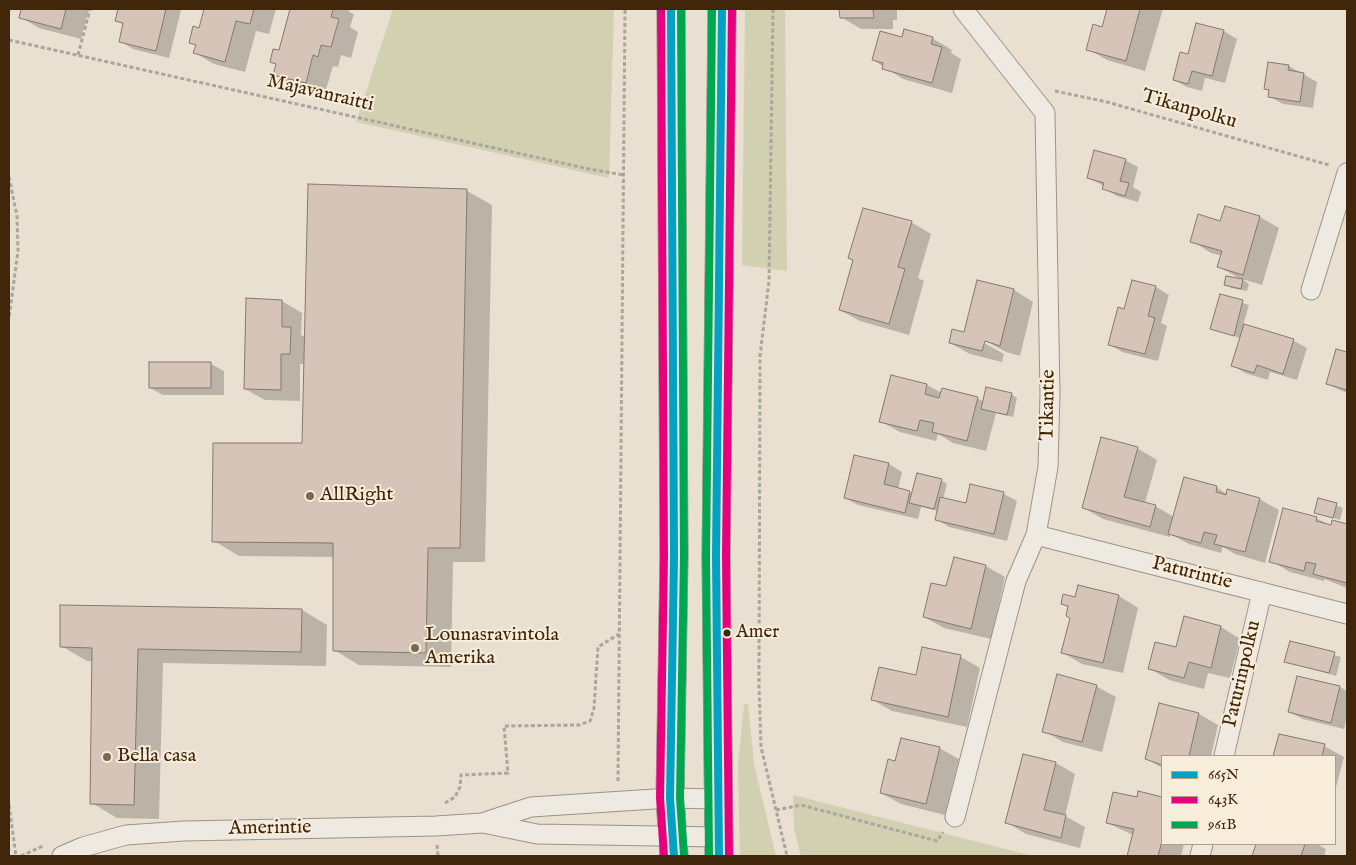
<!DOCTYPE html>
<style>
body{margin:0}
#map{position:relative;width:1356px;height:865px;overflow:hidden;background:#eae0d2;font-family:"IM FELL English",serif}
canvas{display:block}
.frame{position:absolute;inset:0;border:10px solid #40260a;pointer-events:none}
.legend{position:absolute;left:1161px;top:755px;width:175px;height:90px;box-sizing:border-box;background:#f8eddb;border:1px solid #ae9d87;margin:0;padding:6px 9px;list-style:none;font-size:15px;color:#40260a}
.legend li{display:flex;align-items:center;gap:10px;height:25px}
.legend b{width:25px;border:1px solid #ae9d87}
</style>
<div id="map">
<canvas width="1356" height="865"></canvas>
<div class="frame"></div>
<ul class="legend">
<li><b style="height:6px;background:#03a2c4"></b>665N</li>
<li><b style="height:6px;background:#e5007d"></b>643K</li>
<li><b style="height:6px;background:#00a651"></b>961B</li>
</ul>
</div>
<script>
const g = document.querySelector('canvas').getContext('2d');
g.lineJoin = 'round';
function paint(path, color) { g.fillStyle = color; g.fill(path, 'evenodd'); }
const toPath = rows => new Path2D(rows.map(r => 'M' + r).join(''));
function stroke(path, color, width, dash) { g.strokeStyle = color; g.lineWidth = width; g.lineCap = dash ? 'butt' : 'round'; g.setLineDash(dash || []); g.stroke(path); }
function label(font, color, halo, rows, align = 'center') {
  g.font = font + ' "IM FELL English",serif'; g.lineWidth = 4; g.setLineDash([]); g.textBaseline = 'middle'; g.strokeStyle = halo; g.fillStyle = color; for (const [text, x, y, turn = 0] of rows) {
    g.save(); g.translate(x, y); g.rotate((+turn || 0) * Math.PI / 180); g.textAlign = isNaN(turn) ? turn : align; if (halo) g.strokeText(text, 0, 0); g.fillText(text, 0, 0); g.restore();
  }
}
const green = toPath([
 [393,9,614,9,609,178,356,122],
 [745,9,785,9,787,271,742,265],
 [744,704,748,704,754,764,776,856,740,856,738,766],
 [793,795,1033,856,801,856,794,829]
]);
const shadow = toPath([
 [22,9,89,9,81,39,39,28,20,17],
 [119,9,181,10,169,58,133,49,120,41,124,25,116,20],
 [205,9,276,9,269,34,256,31,245,72,214,64,195,53,197,46,190,42,200,29],
 [292,9,350,9,349,12,354,14,350,27,358,32,351,58,341,55,338,67,333,66,325,93,294,85,274,74,277,65,271,62,280,52],
 [841,9,897,9,897,20,893,20,893,29,861,29,841,17],
 [1108,9,1163,9,1145,71,1107,60,1088,49,1103,28],
 [1224,31,1237,39,1225,83,1205,78,1202,91,1187,87,1174,80,1189,55],
 [932,38,952,50,951,53,961,59,952,93,903,79,873,60],
 [1289,66,1317,82,1313,108,1283,104,1269,96,1270,91,1265,89],
 [1125,160,1138,167,1133,187,1141,192,1138,202,1117,196,1104,189,1104,186,1088,178],
 [467,191,492,205,485,562,453,562,451,667,359,665,334,650,335,557,239,556,214,541,303,444,305,364,300,364,300,401,265,400,245,389,282,301,302,313,301,335,306,337],
 [1260,217,1279,228,1262,285,1242,279,1249,284,1247,291,1231,288,1225,284,1242,280,1219,267,1222,256,1211,253,1192,241,1221,222],
 [911,222,931,234,918,278,924,281,909,335,860,321,840,310],
 [978,281,1014,290,1033,302,1020,356,1006,352,984,340,984,343,1004,354,1002,362,970,354,950,343,965,334],
 [1156,287,1169,295,1161,323,1167,326,1158,361,1122,352,1109,344,1125,311],
 [1220,295,1249,305,1243,325,1294,341,1307,348,1297,380,1270,372,1268,380,1245,373,1232,365,1240,338,1211,329],
 [1337,350,1347,353,1347,393,1327,384],
 [211,364,224,371,224,395,163,395,150,388],
 [892,376,927,385,942,393,977,398,984,402,1011,394,1017,398,1013,417,996,413,986,451,953,443,938,434,936,441,900,432,880,421],
 [1137,448,1157,460,1145,503,1155,506,1174,517,1216,487,1227,494,1259,499,1279,510,1265,563,1235,554,1223,547,1221,553,1189,544,1170,534,1170,537,1103,519,1084,508],
 [889,464,902,472,898,489,913,494,941,480,947,484,943,500,967,505,971,486,1004,494,1017,501,1007,541,949,527,936,519,938,511,921,507,918,519,858,505,845,498],
 [1319,499,1343,508,1340,520,1315,512],
 [1316,518,1332,526,1333,521,1347,525,1347,588,1324,579,1324,581,1290,572,1271,561],
 [954,558,986,566,1005,577,991,639,944,628,924,617,947,588],
 [1079,587,1119,596,1138,608,1123,673,1082,664,1063,653,1071,618,1069,608,1062,604,1076,598],
 [302,610,327,625,326,666,163,663,159,819,117,818,92,803,93,661,87,661,61,646],
 [1185,618,1221,627,1240,639,1230,678,1208,673,1204,689,1169,680,1149,668,1177,649],
 [1291,642,1341,657,1336,676,1286,661],
 [923,649,961,657,980,668,967,727,892,711,873,700,917,677],
 [1298,677,1340,687,1347,691,1347,717,1344,729,1303,719,1289,712],
 [1096,686,1116,697,1102,752,1063,742,1044,731],
 [1160,704,1199,714,1218,725,1211,756,1162,756,1162,768,1146,758],
 [1280,735,1324,746,1344,757,1336,787,1335,756,1274,756],
 [939,748,959,759,945,815,901,804,881,793,896,763],
 [1056,763,1075,774,1065,816,1085,827,1080,848,1026,834,1006,822],
 [1139,792,1162,798,1162,844,1184,844,1181,856,1128,856,1133,835,1107,823,1138,799],
 [1257,844,1317,844,1326,849,1324,856,1254,856]
]);
const building = toPath([
 [21,9,66,9,61,29,19,18,21,9],
 [118,9,166,9,156,51,119,42,123,23,115,21,118,9],
 [204,9,254,9,250,24,236,21,225,62,193,53,196,45,189,43,193,26,199,28,204,9],
 [290,9,333,9,331,17,339,19,331,47,321,45,318,57,313,55,306,83,273,75,276,64,270,62,273,49,279,50,290,9],
 [839,9,878,9,873,10,874,18,840,18,839,9],
 [1107,9,1140,9,1126,61,1086,50,1093,24,1102,27,1107,9],
 [1196,23,1224,30,1212,76,1192,71,1188,84,1173,80,1180,52,1188,54,1196,23],
 [904,29,933,37,931,44,942,47,932,83,882,69,883,63,872,60,880,31,902,37,904,29],
 [1268,62,1289,65,1288,70,1304,73,1300,102,1268,97,1269,90,1264,89,1268,62],
 [1094,150,1126,159,1120,181,1129,183,1125,196,1102,189,1104,183,1087,178,1094,150],
 [308,184,467,189,460,548,428,548,426,653,333,651,333,543,212,542,213,443,302,443,308,184],
 [1225,206,1260,216,1243,275,1217,267,1222,251,1190,242,1198,214,1220,221,1225,206],
 [863,208,912,221,898,267,905,269,889,324,839,310,853,260,848,258,863,208],
 [1226,276,1243,279,1241,289,1224,285,1226,276],
 [977,280,1014,289,1000,346,985,341,982,351,949,343,952,329,964,332,977,280],
 [1132,280,1156,286,1148,316,1155,318,1145,354,1108,345,1118,307,1124,309,1132,280],
 [1220,294,1243,300,1234,336,1210,329,1220,294],
 [246,298,282,300,282,327,291,327,290,354,281,354,281,390,244,389,246,298],
 [1244,324,1294,339,1283,374,1257,365,1254,373,1231,366,1244,324],
 [1336,349,1347,352,1347,390,1326,384,1336,349],
 [149,362,211,362,211,388,149,388,149,362],
 [891,375,927,384,925,394,939,398,942,388,978,397,967,441,932,432,934,423,920,420,917,431,879,422,891,375],
 [986,387,1012,393,1007,415,981,409,986,387],
 [1101,437,1138,447,1124,497,1156,505,1150,527,1082,508,1101,437],
 [854,455,889,463,884,484,910,491,905,513,844,498,854,455],
 [917,473,942,479,934,509,909,503,917,473],
 [1184,477,1217,486,1216,492,1226,495,1227,489,1260,498,1245,552,1214,544,1217,535,1204,532,1201,543,1168,534,1184,477],
 [970,484,1004,492,994,534,935,520,940,497,966,503,970,484],
 [1318,498,1337,503,1333,518,1314,513,1318,498],
 [1283,508,1317,517,1316,521,1331,525,1332,520,1347,524,1347,583,1313,574,1316,564,1306,562,1304,571,1269,562,1283,508],
 [954,557,986,565,971,629,923,617,931,583,946,586,954,557],
 [1078,585,1119,595,1103,663,1061,653,1070,618,1066,616,1068,606,1061,604,1063,594,1075,597,1078,585],
 [60,605,302,609,301,652,138,649,134,805,90,804,92,648,60,647,60,605],
 [1184,616,1221,626,1211,668,1189,662,1184,678,1148,669,1155,642,1176,647,1184,616],
 [1290,641,1335,652,1329,673,1284,662,1290,641],
 [922,647,961,655,948,717,871,700,879,667,916,675,922,647],
 [1057,674,1097,685,1082,742,1042,732,1057,674],
 [1297,676,1340,686,1331,723,1288,712,1297,676],
 [1159,703,1199,713,1189,756,1162,756,1162,765,1145,759,1159,703],
 [1279,734,1325,744,1322,756,1273,756,1279,734],
 [901,738,940,747,926,804,880,793,888,759,895,761,901,738],
 [1023,754,1056,762,1044,810,1066,815,1061,838,1005,823,1023,754],
 [1138,791,1162,797,1162,841,1158,856,1127,856,1134,829,1106,823,1113,792,1137,797,1138,791],
 [1256,844,1305,844,1301,856,1252,856,1256,844]
]);
const path = toPath([
 [773,9,769,281,760,356,759,686,761,747,787,856],
 [9,40,589,169,624,175],
 [78,55,90,9],
 [1055,91,1107,102,1329,165],
 [9,177,17,216,18,251,9,318],
 [618,781,625,9],
 [445,803,455,797,460,787,461,775,508,773,504,726,579,725,590,721,594,708,598,647,619,634],
 [9,805,16,856],
 [776,810,801,805,937,841,943,832],
 [437,845,438,856],
 [21,856,43,846]
]);
const street = toPath([
 [1311,290,1347,173],
 [1036,535,1347,614],
 [1224,756,1262,592],
 [955,817,1016,581,1036,535,1048,467,1050,394,1045,113,963,9],
 [483,823,537,834,718,837],
 [62,856,83,847,126,835,184,831,436,826,482,823,531,807,670,798,718,799],
 [1200,856,1203,844]
]);
const primary = toPath([
 [671,9,674,557,670,798,674,856],
 [719,856,716,556,722,9]
]);
const bus1 = toPath([
 [671,9,674,557,670,798,674,856],
 [719,856,716,556,722,9]
]);
const bus2 = toPath([
 [661,9,664,557,660,798,664,856],
 [729,856,726,556,732,9]
]);
const bus3 = toPath([
 [681,9,684,557,680,798,684,855],
 [709,856,706,556,712,9]
]);
const markers = [
 [310,496,5,"#7c6750"],
 [727,633,4.5,"#40260a"],
 [415,648,5,"#7c6750"],
 [107,757,5,"#7c6750"]
];
const busNames = [
 ["Amer",736,633]
];
const streetNames = [
 ["Majavanraitti",320,94,13],
 ["Tikanpolku",1189,110,16],
 ["Tikantie",1049,405,-89],
 ["Paturintie",1192,574,14],
 ["Paturinpolku",1243,674,-77],
 ["Amerintie",270,829,-1]
];
const poiNames = [
 ["AllRight",320,496],
 ["Lounasravintola",425,636],
 ["Amerika",425,659],
 ["Bella casa",117,757]
];
paint(green, '#d1d0b0');
paint(shadow, '#0003');
paint(building, '#d6c4b9');
stroke(building, '#83796e', 1);
stroke(street, '#9c9387', 21);
stroke(primary, '#83796e', 29);
stroke(path, '#aca59d', 3, [4, 2.5]);
stroke(street, '#eee9e1', 19);
stroke(primary, '#ebe5dc', 28);
stroke(bus1, '#03a2c4', 8);
stroke(bus2, '#e5007d', 8);
stroke(bus3, '#00a651', 8);
for (const [x, y, r, color] of markers) { const dot = new Path2D(); dot.arc(x, y, r, 0, 2 * Math.PI); g.fillStyle = color; g.fill(dot); stroke(dot, '#f8eddb', 2); }
label('19px', '#40260a', '#f8eddb', busNames, 'left');
label('20px', '#40260a', '#f8eddb', streetNames);
label('20px', '#40260a', '#f8eddb', poiNames, 'left');
</script>
